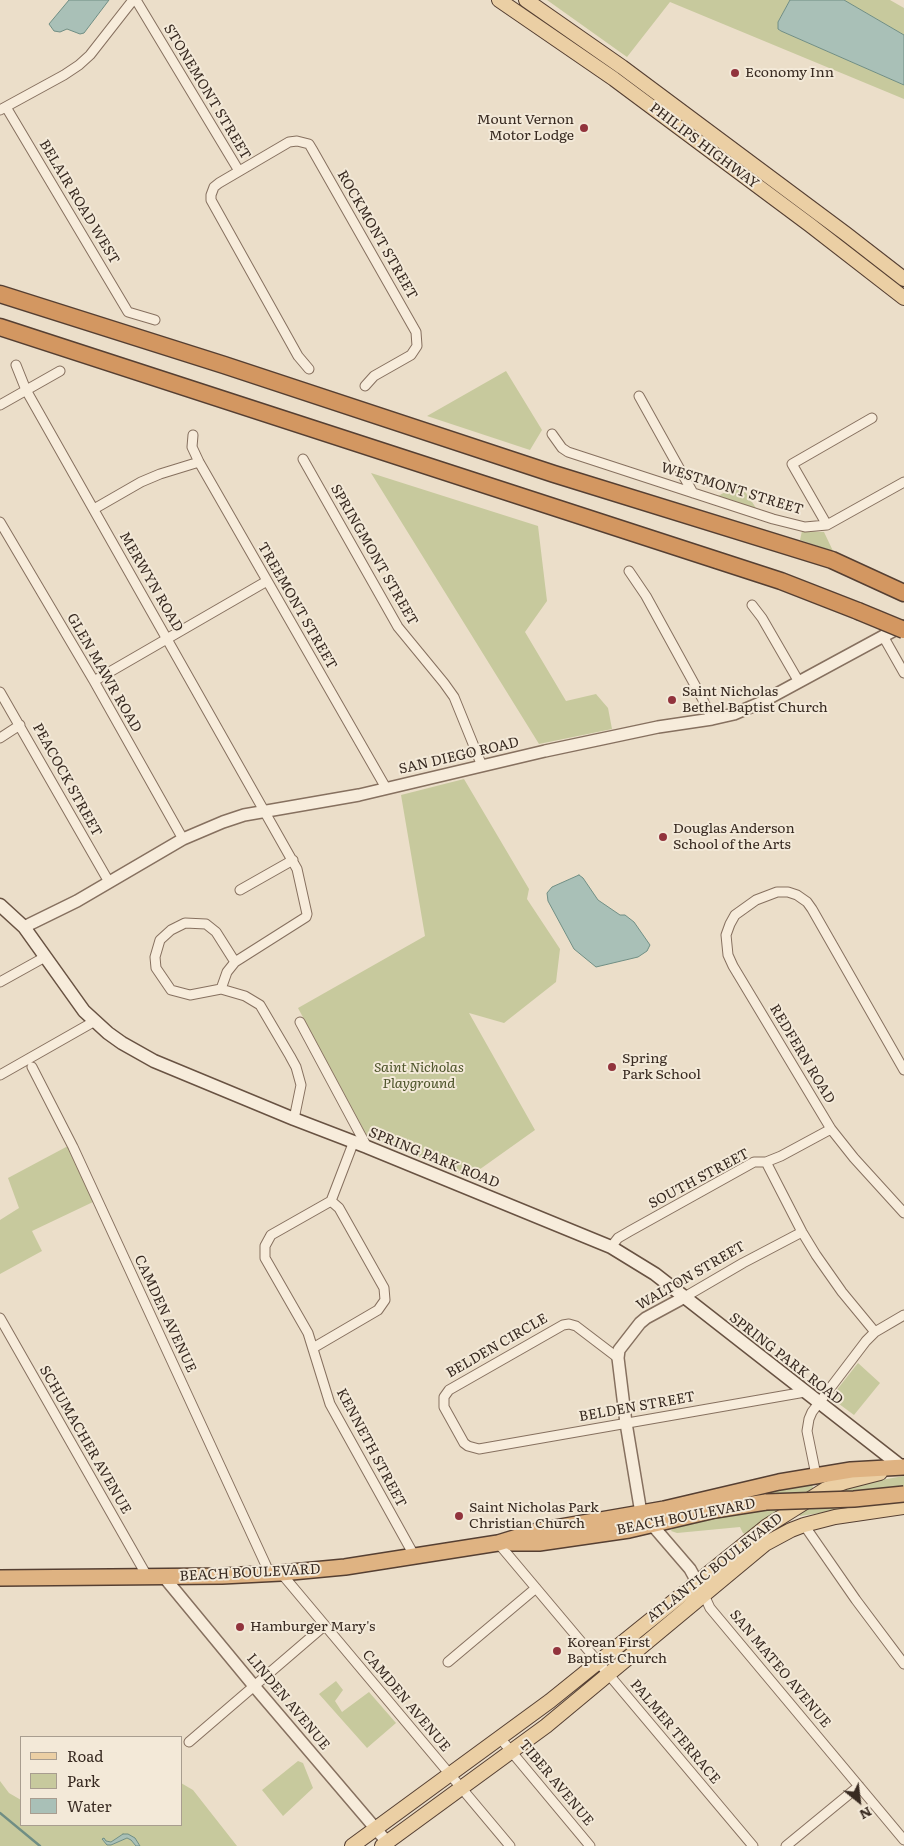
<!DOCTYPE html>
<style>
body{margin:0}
#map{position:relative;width:904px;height:1846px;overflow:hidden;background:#ebdec9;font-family:Literata,serif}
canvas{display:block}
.legend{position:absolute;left:20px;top:1736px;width:162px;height:90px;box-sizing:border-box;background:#f3e9d8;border:1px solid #a89d8f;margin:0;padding:6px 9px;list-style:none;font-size:15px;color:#382a21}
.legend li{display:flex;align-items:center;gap:10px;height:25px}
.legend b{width:25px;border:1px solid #a89d8f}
.north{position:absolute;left:834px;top:1776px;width:50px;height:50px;-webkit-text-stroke:4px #f3e9d8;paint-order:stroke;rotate:151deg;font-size:14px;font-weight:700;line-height:20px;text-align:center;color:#382a21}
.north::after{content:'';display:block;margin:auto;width:18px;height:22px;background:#382a21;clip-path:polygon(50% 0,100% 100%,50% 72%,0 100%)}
</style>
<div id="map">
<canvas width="904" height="1846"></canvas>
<ul class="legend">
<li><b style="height:6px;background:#ebcfa4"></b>Road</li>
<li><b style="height:14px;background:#c7c99d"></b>Park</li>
<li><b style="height:14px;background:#a9c0b7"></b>Water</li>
</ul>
<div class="north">N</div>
</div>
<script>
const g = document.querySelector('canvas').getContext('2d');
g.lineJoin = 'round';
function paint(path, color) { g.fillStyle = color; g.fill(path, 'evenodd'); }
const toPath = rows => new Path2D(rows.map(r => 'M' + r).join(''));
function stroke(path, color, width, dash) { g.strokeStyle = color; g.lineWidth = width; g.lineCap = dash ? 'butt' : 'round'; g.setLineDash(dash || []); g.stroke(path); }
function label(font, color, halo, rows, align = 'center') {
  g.font = font + ' Literata,serif'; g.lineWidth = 4; g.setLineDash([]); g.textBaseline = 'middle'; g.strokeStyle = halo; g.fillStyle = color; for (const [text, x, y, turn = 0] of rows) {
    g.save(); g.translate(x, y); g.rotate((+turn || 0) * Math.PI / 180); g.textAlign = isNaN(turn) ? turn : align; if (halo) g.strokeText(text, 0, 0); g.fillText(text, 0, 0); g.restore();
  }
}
const green = toPath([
 [547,0,790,0,778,22,778,29,781,31,904,85,904,99,670,2,627,57],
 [844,0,890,0,904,8,904,35],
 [506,371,542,430,530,450,427,416],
 [371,473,538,526,547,601,525,632,566,701,596,694,608,708,612,729,539,744],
 [740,484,758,511,718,496],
 [802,531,824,532,833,551,800,540],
 [464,779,529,889,527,899,560,949,556,982,504,1023,469,1013,535,1130,469,1177,367,1136,298,1008,425,936,401,795],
 [68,1146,93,1202,32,1231,42,1251,0,1274,0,1220,19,1208,8,1178],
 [858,1363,880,1383,854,1415,831,1398,832,1396],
 [904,1476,904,1487,874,1505,800,1516,797,1512,825,1495,858,1484],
 [812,1484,813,1488,806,1493,742,1498,754,1492],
 [785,1507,745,1534,743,1533,740,1527,677,1533,671,1531,673,1528,696,1521,741,1512],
 [336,1681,343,1690,335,1701,342,1712,369,1692,396,1723,367,1748,319,1694],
 [298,1761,303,1763,313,1788,283,1816,262,1790],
 [0,1781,9,1793,21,1800,21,1825,181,1825,181,1783,193,1790,237,1846,140,1846,139,1844,122,1835,111,1842,102,1840,111,1845,127,1838,131,1840,136,1846,0,1846]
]);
const water = toPath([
 [69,0,109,0,84,33,80,34,67,29,60,32,54,31,49,24,69,0],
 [790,0,844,0,904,35,904,85,781,31,778,29,778,22,790,0],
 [579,875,583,878,598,900,620,915,625,915,634,922,650,945,647,951,638,957,596,967,574,949,548,901,547,893,552,887,579,875],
 [123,1834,128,1834,135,1838,140,1846,136,1846,131,1840,127,1838,111,1845,107,1845,102,1839,104,1838,106,1841,111,1842,123,1834]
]);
const stream = toPath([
 [0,1813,40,1846]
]);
const minor = toPath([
 [136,0,239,171],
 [6,107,128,312,155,320],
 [0,110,64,75,79,65,90,55,133,0],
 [16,365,26,390,297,869,307,914,306,917,235,962,227,972,221,989,245,996,260,1005,290,1056,296,1067,301,1085,294,1119],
 [309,369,298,356,211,200,211,195,214,187,219,183,289,142,297,141,309,144,312,149,416,332,417,346,411,355,374,376,365,386],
 [639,396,693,493],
 [0,405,60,371],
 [552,434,562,448,568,452,773,519,805,527,827,525,904,482],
 [193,435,192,447,199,462,386,788],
 [303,459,398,627,444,683,454,697,482,766],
 [94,509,141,482,160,474,199,462],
 [0,522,94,681,183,839],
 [827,525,792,464,872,418],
 [629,571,646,596,702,698,712,719],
 [752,605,762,618,799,682],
 [883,636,904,673],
 [94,681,267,581],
 [0,692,109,882],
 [0,738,20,725],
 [240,890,293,860],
 [0,982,45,957],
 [221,989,190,995,171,990,156,968,155,957,160,940,171,930,185,923,206,924,216,932,235,962],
 [300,1022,367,1147],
 [32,1067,73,1147,270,1574],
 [904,1070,812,909,807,902,797,895,788,892,777,892,756,900,735,915,730,924,726,935,728,955,733,966,831,1129,854,1158,904,1213],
 [0,1075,95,1021],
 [766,1162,802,1232,816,1255,842,1292,875,1332],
 [331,1201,271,1235,265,1246,265,1258,308,1333,330,1404,415,1557],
 [331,1201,354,1141],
 [611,1247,618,1238,630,1231,754,1162,766,1162,781,1156,831,1129],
 [683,1298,743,1263,802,1232],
 [0,1318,147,1576],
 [313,1348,378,1310,385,1300,384,1288,339,1208,331,1201],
 [618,1358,576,1326,569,1324,563,1325,449,1390,444,1397,444,1407,464,1443,468,1446,479,1449,805,1392],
 [816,1475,807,1431,809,1419,812,1412,866,1341,875,1332,904,1315],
 [804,1525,856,1600,904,1664],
 [498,1543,753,1846],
 [281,1573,510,1846],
 [704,1595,710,1608,904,1840],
 [448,1662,536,1588],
 [500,1738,590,1846],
 [189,1742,324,1626],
 [786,1846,859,1786]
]);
const tertiary = toPath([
 [24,927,77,901,183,839,223,822,244,815,359,795,545,751,658,727,712,719,734,714,760,703,902,626],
 [641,1513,626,1423,618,1358,619,1350,640,1323,646,1318,683,1298],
 [653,1526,690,1569,701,1589],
 [164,1577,254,1686,387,1842]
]);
const secondary = toPath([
 [0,905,24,927,84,1011,108,1033,122,1043,154,1061,294,1119,367,1147,611,1247,655,1274,902,1467]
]);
const primary = toPath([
 [499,0,614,79,810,225,904,298],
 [526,0,622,67,846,234,904,279],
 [352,1846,550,1701,767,1526,826,1489,845,1482,880,1473],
 [382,1846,546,1726,765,1544,791,1530,804,1525,835,1517,904,1507]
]);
const trunk = toPath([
 [512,1543,539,1543,629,1530,715,1510,766,1502],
 [0,1578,222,1576,281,1573,345,1567,498,1543,537,1531,664,1509,779,1482,851,1470,904,1467]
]);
const motorway = toPath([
 [0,294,224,365,554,474,832,560,904,593],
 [0,327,781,581,858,611]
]);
const trunkBridge = toPath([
 [766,1502,854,1499,904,1494]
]);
const motorwayBridge = toPath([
 [858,611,904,630]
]);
const markers = [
 [735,73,5,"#91333c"],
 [584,128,5,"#91333c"],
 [672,700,5,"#91333c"],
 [663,837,5,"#91333c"],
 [612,1067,5,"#91333c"],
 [459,1516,5,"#91333c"],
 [240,1627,5,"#91333c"],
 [557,1651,5,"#91333c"]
];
const poiNames = [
 ["Economy Inn",745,73],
 ["Mount Vernon",574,120,"right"],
 ["Motor Lodge",574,136,"right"],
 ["Saint Nicholas",682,692],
 ["Bethel Baptist Church",682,708],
 ["Douglas Anderson",673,829],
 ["School of the Arts",673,845],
 ["Spring",622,1059],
 ["Park School",622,1075],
 ["Saint Nicholas Park",469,1508],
 ["Christian Church",469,1524],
 ["Hamburger Mary's",250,1627],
 ["Korean First",567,1643],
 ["Baptist Church",567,1659]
];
const streetNames = [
 ["STONEMONT STREET",207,92,59],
 ["PHILIPS HIGHWAY",704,146,37],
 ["BELAIR ROAD WEST",79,202,59],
 ["ROCKMONT STREET",377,235,60],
 ["WESTMONT STREET",732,489,17],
 ["SPRINGMONT STREET",374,555,60],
 ["MERWYN ROAD",151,582,60],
 ["TREEMONT STREET",297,606,60],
 ["GLEN MAWR ROAD",104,673,60],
 ["SAN DIEGO ROAD",459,756,-13],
 ["PEACOCK STREET",67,780,61],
 ["REDFERN ROAD",802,1054,59],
 ["SPRING PARK ROAD",434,1158,22],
 ["SOUTH STREET",699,1179,-28],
 ["WALTON STREET",691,1276,-30],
 ["CAMDEN AVENUE",165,1314,65],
 ["BELDEN CIRCLE",497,1346,-30],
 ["SPRING PARK ROAD",786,1359,38],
 ["BELDEN STREET",637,1407,-10],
 ["SCHUMACHER AVENUE",85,1440,60],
 ["KENNETH STREET",371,1448,62],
 ["BEACH BOULEVARD",686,1517,-11],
 ["ATLANTIC BOULEVARD",715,1568,-38],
 ["BEACH BOULEVARD",250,1573,-3],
 ["SAN MATEO AVENUE",780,1669,50],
 ["CAMDEN AVENUE",406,1701,50],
 ["LINDEN AVENUE",288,1702,50],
 ["PALMER TERRACE",675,1732,50],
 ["TIBER AVENUE",556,1783,50]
];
const parkNames = [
 ["Saint Nicholas",419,1068],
 ["Playground",419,1084]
];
paint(green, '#c7c99d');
paint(water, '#a9c0b7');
stroke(water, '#708e84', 1);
stroke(stream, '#708e84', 2.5);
stroke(minor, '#86705f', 11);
stroke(tertiary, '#86705f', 14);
stroke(secondary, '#685242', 15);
stroke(primary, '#553f32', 16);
stroke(trunk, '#553f32', 18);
stroke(motorway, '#553f32', 19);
stroke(minor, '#f7ecdb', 9);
stroke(tertiary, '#f7ecdb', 11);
stroke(secondary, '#f7ecdb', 12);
stroke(primary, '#ebcfa4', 14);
stroke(trunk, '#dfb382', 15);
stroke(motorway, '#d39761', 16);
stroke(trunkBridge, '#553f32', 18, []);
stroke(motorwayBridge, '#553f32', 19, []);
stroke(trunkBridge, '#dfb382', 15);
stroke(motorwayBridge, '#d39761', 16);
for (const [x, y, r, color] of markers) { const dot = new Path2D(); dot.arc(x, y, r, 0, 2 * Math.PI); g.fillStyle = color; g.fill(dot); stroke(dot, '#f3e9d8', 2); }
label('14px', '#382a21', '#f3e9d8', poiNames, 'left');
label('14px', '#382a21', '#f3e9d8', streetNames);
label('italic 14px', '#4c5329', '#f3e9d8', parkNames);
</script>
